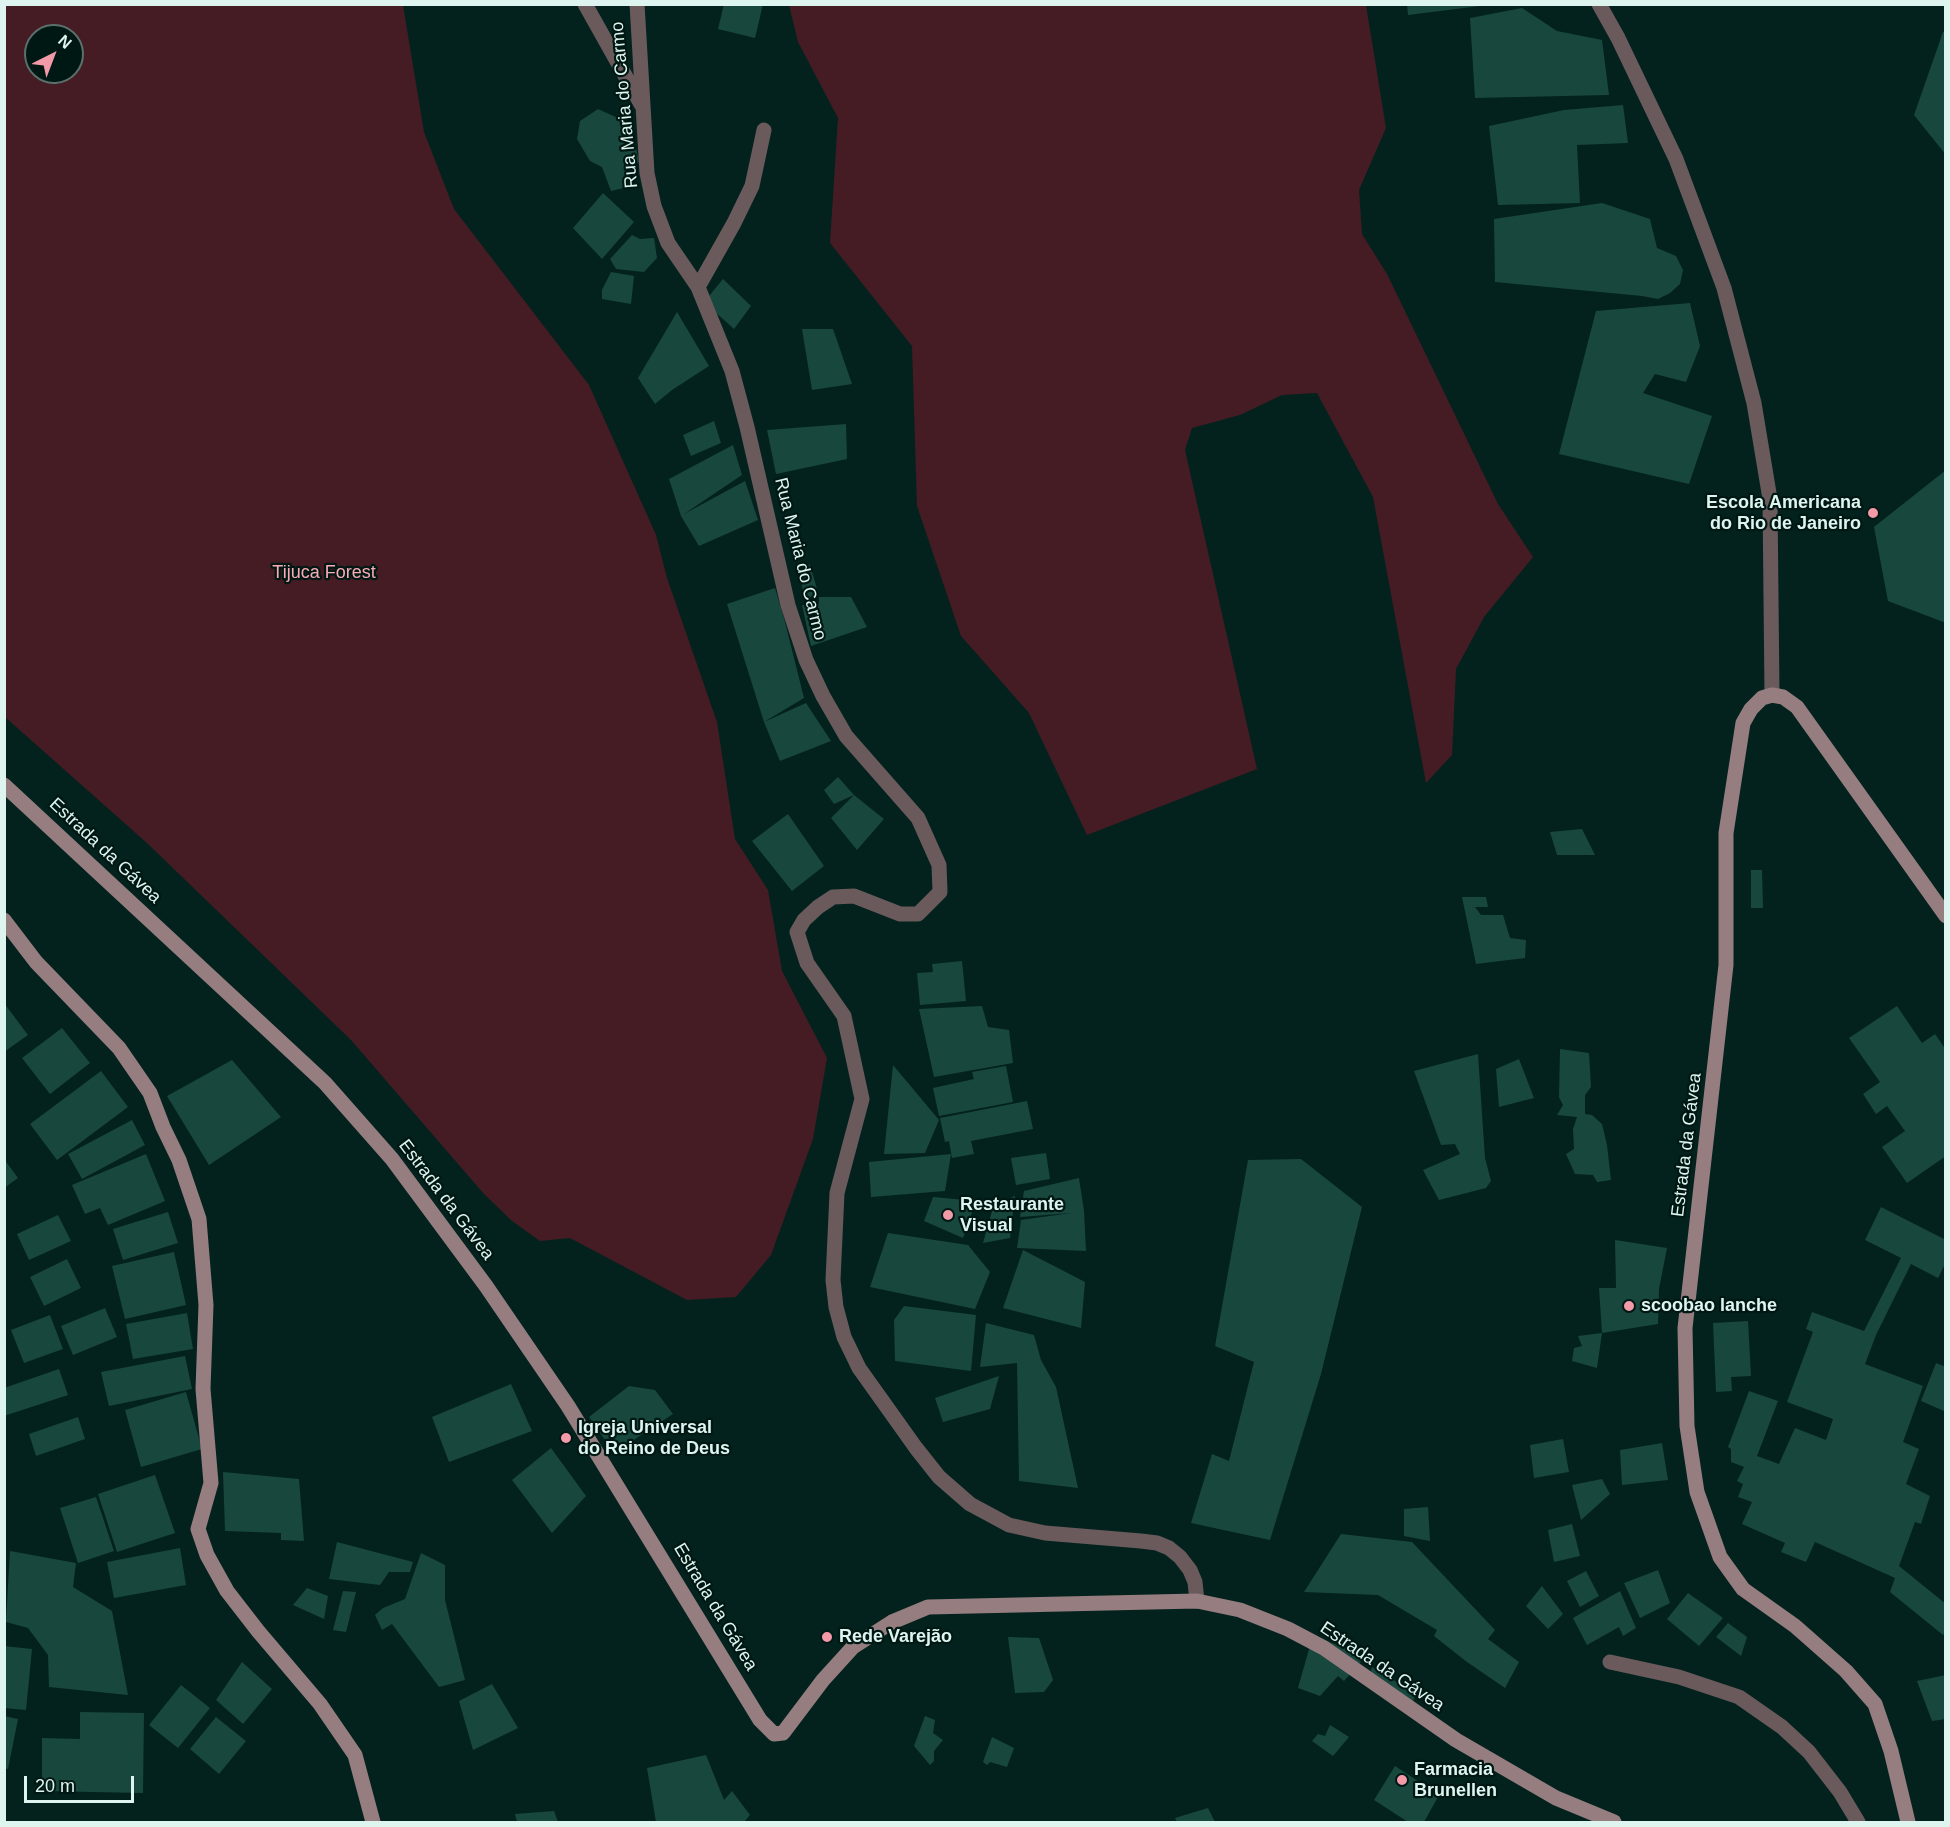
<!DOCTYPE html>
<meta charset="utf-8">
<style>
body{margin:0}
#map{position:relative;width:1950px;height:1827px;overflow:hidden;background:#03221d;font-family:Helvetica,sans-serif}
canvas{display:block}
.frame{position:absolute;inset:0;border:6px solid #def4ee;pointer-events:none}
.north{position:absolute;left:24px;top:24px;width:60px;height:60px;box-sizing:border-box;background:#001814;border:2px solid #59706b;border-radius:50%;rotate:42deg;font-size:16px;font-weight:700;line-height:24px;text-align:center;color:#def4ee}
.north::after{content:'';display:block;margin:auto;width:21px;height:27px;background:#f39aa8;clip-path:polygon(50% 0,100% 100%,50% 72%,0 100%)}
.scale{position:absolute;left:24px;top:1776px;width:110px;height:27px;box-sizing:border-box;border:3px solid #def4ee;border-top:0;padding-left:8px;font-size:18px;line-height:21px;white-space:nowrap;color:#def4ee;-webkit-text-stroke:4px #001814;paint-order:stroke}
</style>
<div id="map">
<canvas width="1950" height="1827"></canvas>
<div class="frame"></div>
<div class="north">N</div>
<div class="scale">20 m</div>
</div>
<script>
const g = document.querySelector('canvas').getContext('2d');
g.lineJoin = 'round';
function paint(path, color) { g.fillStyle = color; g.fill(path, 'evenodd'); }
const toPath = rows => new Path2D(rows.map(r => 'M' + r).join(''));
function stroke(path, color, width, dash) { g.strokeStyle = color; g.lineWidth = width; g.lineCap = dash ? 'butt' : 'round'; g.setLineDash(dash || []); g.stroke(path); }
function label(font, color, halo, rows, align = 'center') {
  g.font = font + ' Helvetica,sans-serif'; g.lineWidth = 4.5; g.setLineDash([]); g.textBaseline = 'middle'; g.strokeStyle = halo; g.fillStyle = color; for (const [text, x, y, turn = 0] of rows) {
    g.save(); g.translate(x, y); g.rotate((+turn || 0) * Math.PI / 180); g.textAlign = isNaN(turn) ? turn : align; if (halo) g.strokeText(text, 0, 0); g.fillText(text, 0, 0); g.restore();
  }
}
const green = toPath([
 [5,4,403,5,424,132,454,209,589,385,656,535,667,578,717,722,735,839,768,890,782,971,827,1058,813,1139,771,1255,736,1297,687,1300,570,1238,540,1241,512,1221,484,1194,351,1040,148,844,5,717],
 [36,36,72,36,72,72,36,72],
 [789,5,1366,5,1386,128,1359,190,1362,234,1387,274,1498,504,1533,557,1484,617,1456,669,1452,755,1426,783,1373,497,1317,393,1282,395,1240,415,1192,428,1185,450,1257,769,1087,835,1029,713,961,636,917,506,912,346,830,243,838,118,798,42]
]);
const building = toPath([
 [724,4,763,4,755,38,718,29],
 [1407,4,1480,4,1480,6,1408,15],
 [1522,8,1557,31,1602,40,1609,95,1475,98,1470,18],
 [1946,31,1946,155,1914,115,1943,32],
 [1623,105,1628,143,1577,145,1580,203,1498,205,1489,126,1564,110],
 [598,109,620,119,633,135,639,162,630,166,632,186,611,191,602,167,590,161,577,139,580,121],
 [603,193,634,222,602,259,573,228],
 [1602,203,1650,219,1657,248,1676,256,1683,270,1680,284,1670,293,1658,299,1642,296,1495,282,1494,219],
 [632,235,640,239,654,238,657,258,644,272,616,269,610,259],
 [611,272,634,276,631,304,602,299,602,290],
 [723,279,751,306,734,329,704,302],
 [1690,303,1700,346,1686,382,1655,374,1643,393,1712,416,1689,484,1559,454,1596,311],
 [677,312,709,366,672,390,655,404,638,378],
 [802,329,833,329,852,384,812,390],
 [714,421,721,443,691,456,683,435],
 [846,424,847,459,776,474,767,430],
 [733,445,742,475,684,514,745,481,758,520,699,546,681,516,669,479],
 [1946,470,1946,623,1888,601,1874,527],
 [799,565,810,565,817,589,813,597,804,599],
 [775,588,784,618,804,698,764,722,806,703,831,741,780,761,764,722,727,604],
 [819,597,851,597,867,627,811,646,802,605,819,603],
 [838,777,854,795,884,819,857,850,831,818,854,795,834,804,824,790],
 [788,814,824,866,792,891,752,841],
 [1582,829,1595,855,1557,855,1550,832],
 [1751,870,1762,870,1763,908,1751,908],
 [1462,897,1486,897,1488,907,1475,907,1481,915,1503,915,1510,938,1526,940,1525,958,1476,964],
 [962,961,966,1001,920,1005,917,973,933,972,932,964],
 [4,1003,28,1035,4,1052],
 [982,1006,988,1027,1009,1030,1013,1063,934,1077,919,1009],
 [1897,1006,1922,1043,1935,1034,1946,1050,1946,1076,1944,1077,1946,1079,1946,1156,1907,1183,1882,1147,1905,1131,1887,1106,1876,1114,1863,1094,1880,1082,1849,1038],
 [62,1028,90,1063,50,1094,22,1058],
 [1560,1049,1589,1053,1591,1087,1585,1095,1585,1114,1592,1115,1602,1124,1607,1145,1611,1180,1597,1182,1593,1175,1575,1174,1566,1154,1574,1149,1573,1129,1577,1117,1557,1115,1563,1105,1559,1097],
 [1478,1054,1485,1158,1491,1181,1486,1188,1439,1200,1423,1170,1460,1154,1455,1144,1441,1145,1414,1071],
 [1519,1059,1534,1098,1499,1107,1496,1069],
 [232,1060,281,1117,209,1165,167,1096],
 [893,1065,939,1120,925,1153,884,1154],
 [1006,1066,1013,1102,939,1116,933,1088,974,1079,972,1072],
 [101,1071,128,1107,57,1160,30,1124],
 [1027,1101,1033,1129,971,1141,974,1154,952,1158,949,1141,945,1142,940,1118],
 [132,1120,145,1145,82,1179,68,1154],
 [1046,1153,1050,1179,1016,1185,1011,1158],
 [146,1154,165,1201,108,1225,100,1208,85,1214,72,1185],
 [951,1154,945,1191,871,1197,869,1162],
 [4,1159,18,1178,4,1188],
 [1301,1159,1362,1207,1321,1374,1270,1540,1191,1523,1212,1454,1229,1461,1254,1362,1215,1346,1248,1160],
 [1079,1178,1084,1211,1086,1251,1017,1248,1021,1220,1071,1213,1020,1217,1024,1191],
 [1015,1196,1010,1238,983,1243,994,1204],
 [933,1197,976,1201,963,1238,924,1221],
 [1881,1207,1946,1240,1946,1262,1938,1278,1911,1264,1876,1335,1865,1364,1923,1386,1903,1442,1919,1449,1906,1484,1930,1496,1921,1524,1915,1522,1899,1566,1946,1604,1946,1630,1943,1635,1890,1592,1895,1578,1815,1542,1806,1562,1781,1552,1785,1543,1742,1524,1752,1502,1738,1497,1743,1484,1737,1481,1744,1467,1731,1462,1731,1449,1728,1447,1749,1391,1778,1401,1757,1456,1779,1464,1795,1428,1826,1440,1833,1419,1787,1402,1813,1332,1806,1329,1812,1312,1864,1331,1901,1258,1865,1240],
 [168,1212,178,1243,123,1260,113,1229],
 [58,1215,71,1241,29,1260,17,1234],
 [888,1233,968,1245,990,1272,975,1309,870,1287],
 [1615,1240,1667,1248,1659,1289,1658,1324,1602,1333,1599,1288,1616,1288],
 [1023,1250,1085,1282,1081,1328,1003,1308],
 [174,1252,186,1305,125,1319,112,1266],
 [67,1259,81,1288,44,1306,30,1277],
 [904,1306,976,1315,971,1371,895,1361,894,1320],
 [105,1308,117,1337,73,1355,61,1326],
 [187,1313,193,1349,133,1359,126,1324],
 [50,1315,63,1349,24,1363,11,1330],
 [1748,1321,1751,1376,1731,1377,1732,1391,1716,1392,1713,1323],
 [986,1323,1034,1335,1041,1360,1056,1387,1078,1488,1019,1481,1017,1363,980,1367],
 [1602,1333,1597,1368,1572,1361,1574,1348,1582,1346,1578,1336],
 [185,1356,192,1389,109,1406,101,1372],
 [1936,1363,1946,1367,1944,1411,1921,1401],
 [59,1369,68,1395,4,1416,4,1388],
 [999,1376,990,1409,943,1422,935,1398],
 [511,1384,532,1431,449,1462,432,1417],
 [629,1386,655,1390,673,1414,614,1453,589,1417],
 [186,1392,202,1449,141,1467,125,1410],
 [78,1417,85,1439,36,1456,29,1434],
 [1563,1439,1569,1472,1534,1478,1530,1445],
 [1662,1443,1668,1480,1622,1485,1620,1450],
 [551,1448,586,1496,552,1533,512,1480],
 [223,1472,299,1479,304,1541,281,1540,281,1533,225,1531],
 [155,1475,175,1533,117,1552,98,1494],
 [1602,1479,1610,1494,1581,1520,1572,1485],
 [96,1497,114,1551,78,1563,60,1508],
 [1428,1507,1430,1541,1404,1536,1404,1509],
 [1572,1524,1580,1556,1554,1562,1548,1530],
 [1341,1534,1412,1542,1495,1630,1488,1639,1519,1662,1505,1688,1467,1662,1434,1636,1437,1630,1378,1595,1304,1592],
 [337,1542,413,1562,410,1572,389,1572,380,1585,329,1579],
 [180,1548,186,1585,114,1598,107,1562],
 [10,1551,76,1563,73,1587,112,1611,128,1695,49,1687,48,1655,28,1628,6,1622],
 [421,1553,445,1565,445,1600,465,1680,439,1687,392,1624,382,1630,375,1615,383,1608,405,1599],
 [1658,1570,1670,1603,1640,1618,1624,1583],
 [1586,1571,1599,1596,1580,1607,1567,1581],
 [1542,1586,1563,1614,1548,1629,1526,1606],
 [307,1588,328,1596,324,1619,293,1605],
 [343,1591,356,1592,346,1632,333,1630],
 [1620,1591,1636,1628,1623,1636,1619,1627,1587,1645,1573,1618],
 [1688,1593,1723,1618,1699,1646,1667,1619],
 [1728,1623,1747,1637,1741,1656,1716,1637],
 [1313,1635,1365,1657,1344,1681,1338,1676,1320,1696,1298,1688],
 [1008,1637,1039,1638,1053,1680,1044,1692,1015,1693],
 [4,1646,32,1649,26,1710,4,1708],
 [242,1662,272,1689,243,1724,216,1700],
 [1372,1667,1416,1694,1412,1704,1368,1680],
 [1946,1675,1946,1719,1932,1721,1917,1681],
 [492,1684,518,1728,473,1750,459,1701],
 [181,1685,210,1708,178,1748,149,1725],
 [80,1712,144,1713,143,1793,42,1791,42,1738,80,1739],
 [4,1716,18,1719,8,1769,4,1768],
 [925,1716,935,1720,933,1733,943,1740,934,1751,934,1761,930,1765,914,1746],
 [216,1717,246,1741,219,1774,190,1749],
 [1330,1725,1349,1737,1333,1756,1312,1741,1318,1734,1325,1736],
 [992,1737,1014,1748,1007,1767,990,1762,987,1765,983,1762],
 [706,1755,724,1800,732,1791,750,1815,744,1822,656,1822,647,1768],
 [1395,1766,1439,1795,1424,1822,1408,1822,1374,1800],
 [1208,1808,1215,1822,1177,1822,1175,1818],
 [554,1811,558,1822,517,1822,515,1814]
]);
const street = toPath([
 [585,4,641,104],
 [637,4,647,173,654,206,668,243,698,287,732,371,747,427,788,605,806,660,823,696,846,736,918,818,939,865,940,892,918,914,900,914,854,896,833,897,818,907,804,920,797,932,807,963,844,1016,862,1099,837,1193,833,1280,836,1307,844,1337,859,1368,916,1448,939,1477,970,1504,1009,1525,1045,1533,1141,1541,1157,1543,1169,1548,1180,1557,1190,1570,1195,1582,1197,1601],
 [1599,4,1618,38,1676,159,1724,288,1754,403,1770,499,1772,695],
 [698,287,734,223,752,186,764,130],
 [1610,1662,1679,1677,1739,1697,1782,1727,1809,1752,1840,1792,1858,1822]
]);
const secondary = toPath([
 [4,785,325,1083,392,1159,486,1286,568,1406,760,1720,774,1734,783,1733,823,1680,853,1647,892,1622,928,1607,1197,1601,1240,1610,1288,1629,1324,1648,1456,1740,1556,1798,1614,1822],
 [4,920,36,962,119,1048,150,1093,163,1127,179,1160,199,1219,206,1305,203,1389,211,1483,198,1529,207,1555,227,1591,258,1631,320,1704,355,1755,373,1822],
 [1908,1822,1891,1751,1875,1704,1846,1671,1795,1626,1743,1589,1720,1557,1697,1492,1687,1426,1685,1328,1726,965,1726,833,1743,723,1751,709,1762,698,1772,695,1783,697,1797,707,1946,916]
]);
const markers = [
 [1873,513,6,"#f39aa8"],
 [948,1215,6,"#f39aa8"],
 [1629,1306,6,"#f39aa8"],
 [566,1438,6,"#f39aa8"],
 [827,1637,6,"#f39aa8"],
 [1402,1780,6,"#f39aa8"]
];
const streetNames = [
 ["Rua Maria do Carmo",625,105,-95],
 ["Rua Maria do Carmo",800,559,76],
 ["Estrada da Gávea",105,851,43],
 ["Estrada da Gávea",1687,1145,-83],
 ["Estrada da Gávea",446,1200,53],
 ["Estrada da Gávea",715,1607,59],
 ["Estrada da Gávea",1382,1667,34]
];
const poiNames = [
 ["Escola Americana",1861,503,"right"],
 ["do Rio de Janeiro",1861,524,"right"],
 ["Restaurante",960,1205],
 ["Visual",960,1226],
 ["scoobao lanche",1641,1306],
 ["Igreja Universal",578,1428],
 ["do Reino de Deus",578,1449],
 ["Rede Varejão",839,1637],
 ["Farmacia",1414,1770],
 ["Brunellen",1414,1791]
];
const parkNames = [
 ["Tijuca Forest",324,573]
];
paint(green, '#451c24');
paint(building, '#18473e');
stroke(street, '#6a5a5c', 15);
stroke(secondary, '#967d80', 15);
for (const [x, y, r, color] of markers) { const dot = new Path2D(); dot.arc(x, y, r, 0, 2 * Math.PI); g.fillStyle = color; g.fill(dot); stroke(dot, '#001814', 2); }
label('18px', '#def4ee', '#001814', streetNames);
label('bold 18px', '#def4ee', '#001814', poiNames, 'left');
label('18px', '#faabb6', '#001814', parkNames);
</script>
